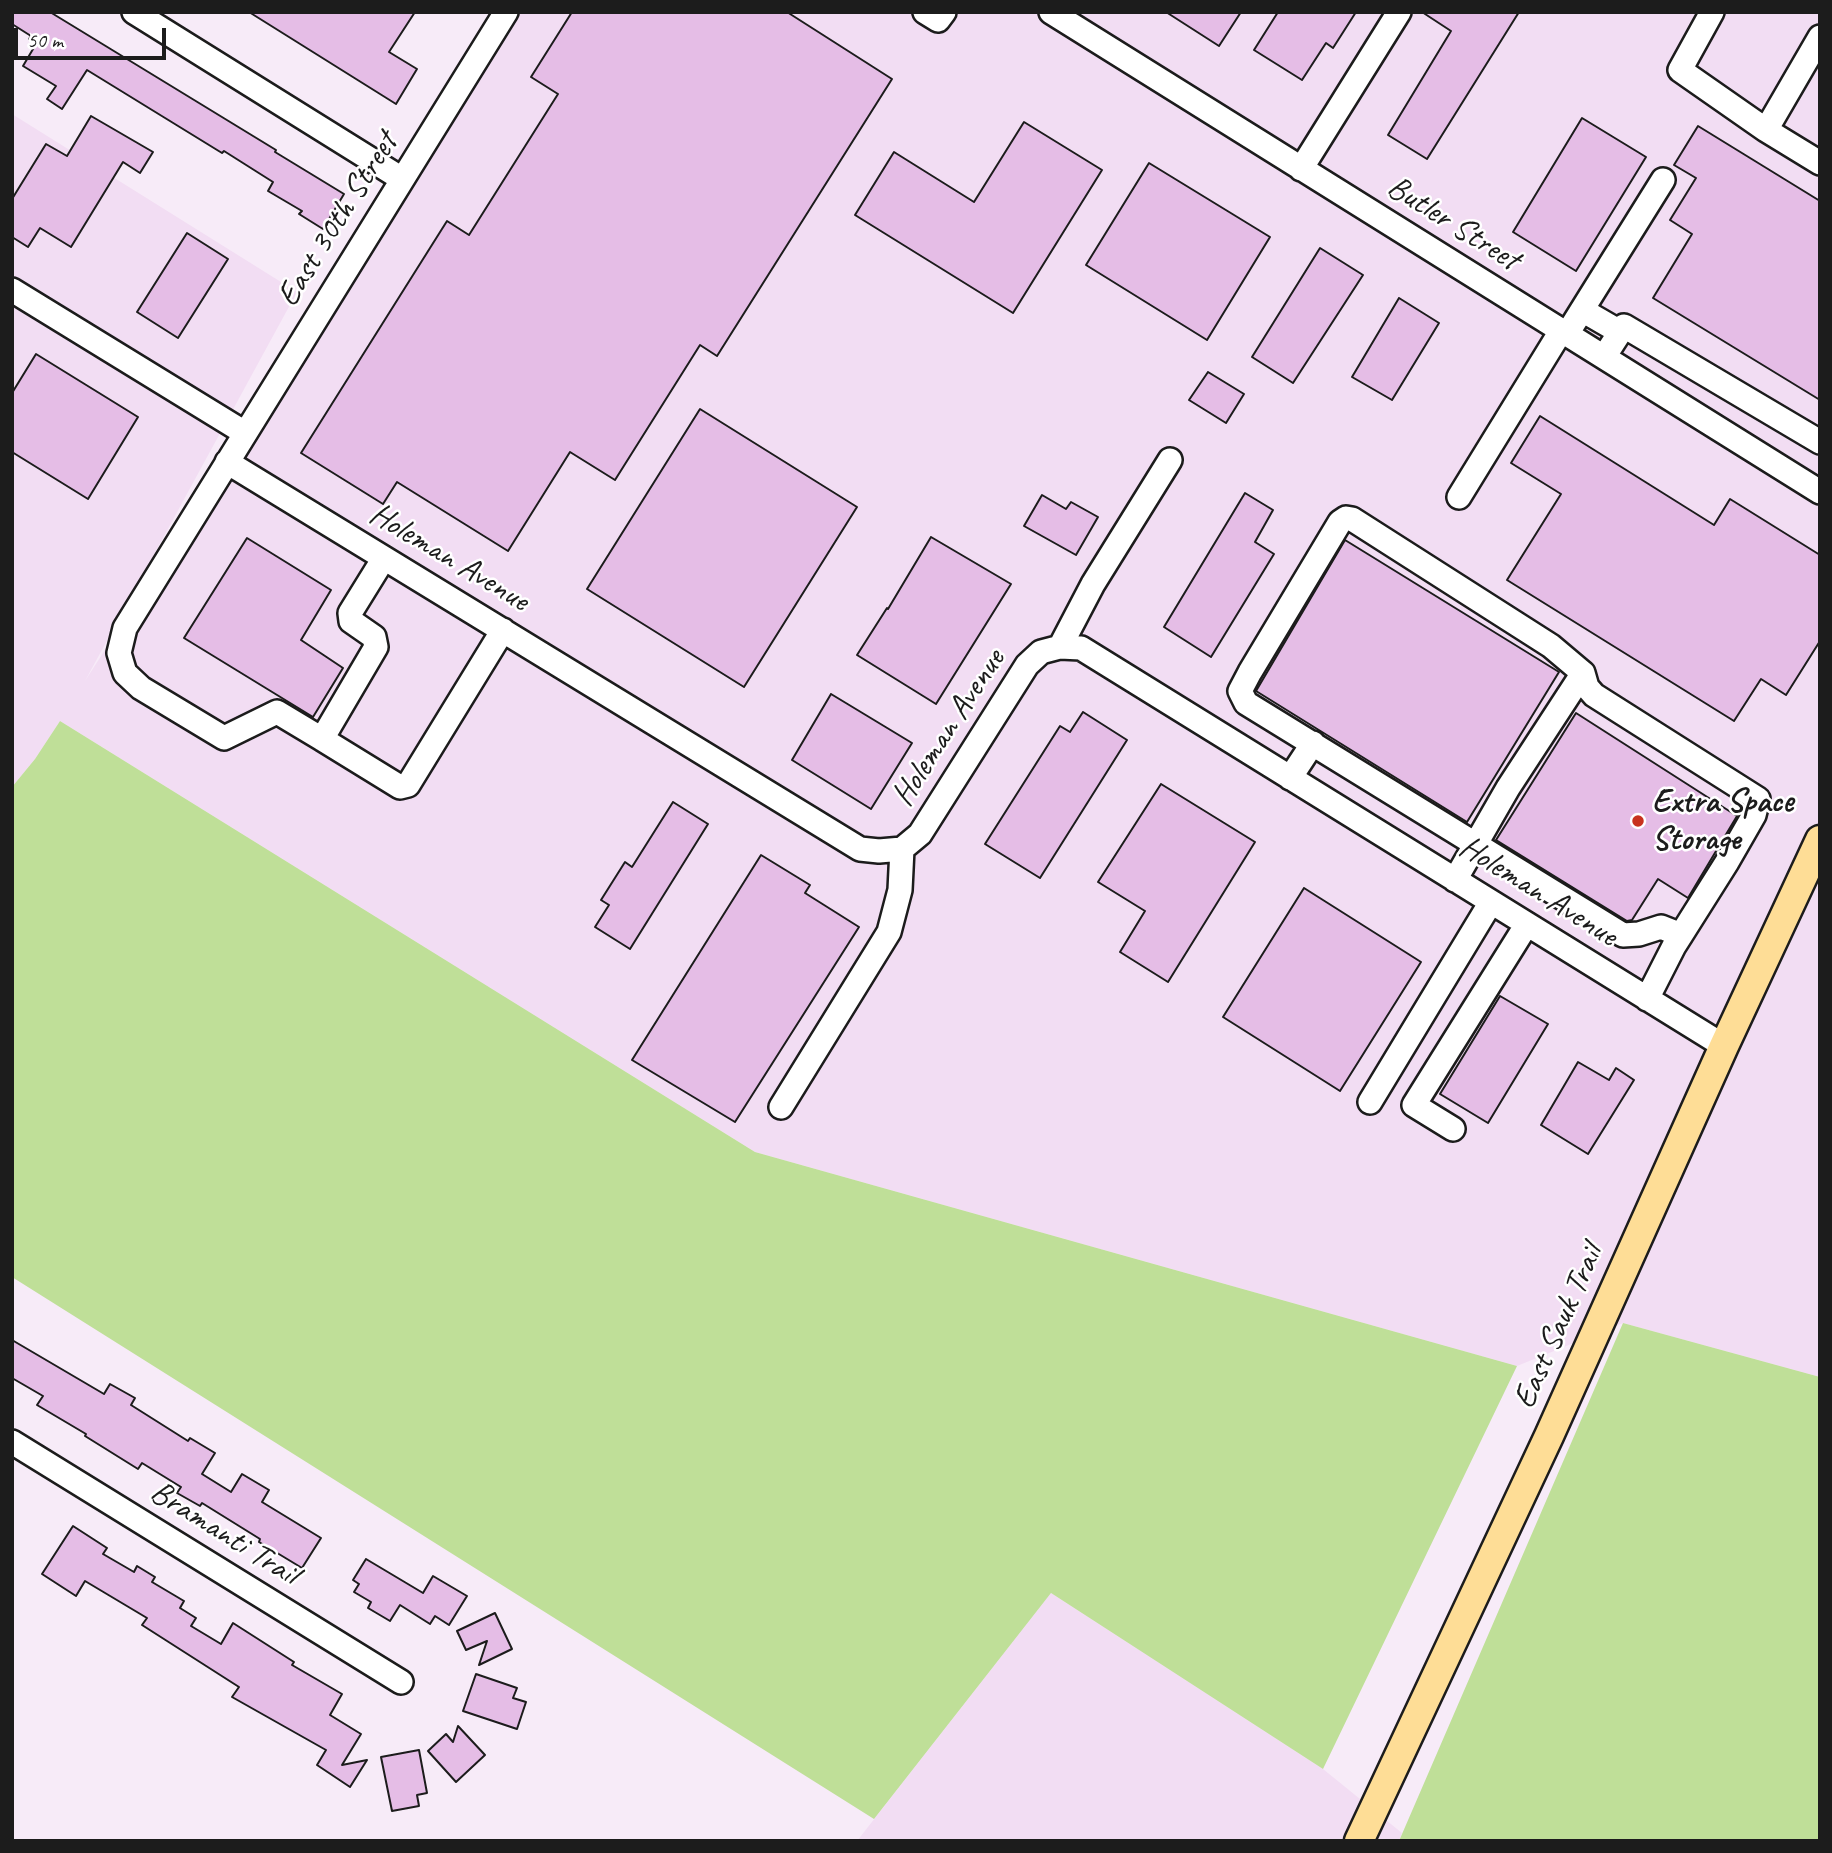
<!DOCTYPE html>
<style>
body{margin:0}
#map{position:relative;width:1832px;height:1853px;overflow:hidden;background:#f7ebf8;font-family:Caveat,sans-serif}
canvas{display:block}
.frame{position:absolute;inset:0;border:14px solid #1c1c1c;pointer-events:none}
.scale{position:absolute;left:14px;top:28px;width:152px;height:32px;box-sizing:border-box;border:4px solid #1c1c1c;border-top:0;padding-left:9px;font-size:21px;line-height:24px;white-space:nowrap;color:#1c1c1c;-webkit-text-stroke:5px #fff;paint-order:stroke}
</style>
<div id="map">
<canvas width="1832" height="1853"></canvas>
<div class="frame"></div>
<div class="scale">50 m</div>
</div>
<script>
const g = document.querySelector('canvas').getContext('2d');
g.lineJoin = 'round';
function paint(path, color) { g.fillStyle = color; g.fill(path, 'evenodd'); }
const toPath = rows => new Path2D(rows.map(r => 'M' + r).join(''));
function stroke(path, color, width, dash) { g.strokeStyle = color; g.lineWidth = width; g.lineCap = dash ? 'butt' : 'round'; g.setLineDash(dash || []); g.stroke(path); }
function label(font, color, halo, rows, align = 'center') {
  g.font = font + ' Caveat,sans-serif'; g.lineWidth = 5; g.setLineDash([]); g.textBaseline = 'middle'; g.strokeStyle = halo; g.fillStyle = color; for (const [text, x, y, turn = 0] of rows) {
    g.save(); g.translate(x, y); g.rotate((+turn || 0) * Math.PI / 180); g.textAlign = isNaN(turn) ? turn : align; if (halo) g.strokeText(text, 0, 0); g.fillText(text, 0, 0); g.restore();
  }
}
const built = toPath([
 [500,12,1820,12,1820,1377,1623,1323,1517,1366,755,1152,60,721,35,759,12,787,12,114,297,292,85,681,178,536],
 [1051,1593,1323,1769,1402,1833,1399,1841,857,1841]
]);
const green = toPath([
 [60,721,755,1152,1517,1366,1323,1769,1051,1593,874,1819,12,1277,12,787,35,759],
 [1623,1323,1820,1377,1820,1841,1399,1841]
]);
const building = toPath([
 [12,12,50,12,276,150,275,152,344,194,323,229,299,214,302,211,268,191,273,182,224,151,222,153,87,70,62,109,47,99,56,86,23,66,36,44,29,39,31,36,12,24,12,12],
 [249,12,415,12,389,52,417,69,396,104,249,12],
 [572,12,787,12,892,79,717,356,700,345,615,480,570,452,508,551,397,482,383,504,301,453,447,221,469,235,558,94,531,77,572,12],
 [1166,12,1241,12,1219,46,1166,12],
 [1278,12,1356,12,1333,48,1326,43,1302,80,1254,50,1278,12],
 [1422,12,1519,12,1427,159,1388,135,1451,31,1422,12],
 [91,116,153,152,140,173,123,162,71,247,40,228,28,247,12,237,12,199,46,144,67,156,91,116],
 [1582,118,1646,157,1576,271,1513,232,1582,118],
 [1024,122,1102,170,1013,313,855,215,894,152,974,202,1024,122],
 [1698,126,1820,201,1820,400,1653,298,1692,234,1670,220,1696,178,1674,165,1698,126],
 [1149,163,1270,237,1207,340,1086,265,1149,163],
 [187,233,228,259,178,338,137,312,187,233],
 [1320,248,1363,275,1293,383,1252,357,1320,248],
 [1399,298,1439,323,1392,400,1352,377,1399,298],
 [36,354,138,417,88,499,12,452,12,393,36,354],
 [1208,372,1244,394,1226,423,1189,400,1208,372],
 [700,409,857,507,744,687,587,589,700,409],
 [1540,416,1714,525,1730,499,1820,555,1820,641,1786,695,1761,679,1734,721,1507,580,1561,494,1511,463,1540,416],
 [1245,493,1273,510,1255,542,1274,554,1211,657,1164,627,1245,493],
 [1042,495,1066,509,1071,502,1098,517,1076,555,1024,526,1042,495],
 [931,537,1011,584,936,704,857,655,887,608,888,609,931,537],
 [247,538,331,590,301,640,343,668,313,717,184,638,247,538],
 [1345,540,1559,672,1467,822,1256,691,1345,540],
 [831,694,912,743,871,809,792,760,831,694],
 [1083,712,1127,740,1040,878,985,844,1060,726,1070,732,1083,712],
 [1576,713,1737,816,1688,898,1658,879,1632,920,1627,921,1496,840,1576,713],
 [1161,784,1255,842,1168,982,1120,952,1145,911,1098,882,1161,784],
 [673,802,708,824,630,949,595,927,609,905,601,900,625,862,632,867,673,802],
 [761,855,810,885,805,893,859,927,735,1122,632,1060,761,855],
 [1304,888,1421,962,1340,1091,1223,1017,1304,888],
 [1500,996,1548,1024,1488,1123,1440,1094,1500,996],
 [1578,1062,1609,1080,1616,1068,1634,1080,1588,1154,1541,1125,1578,1062],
 [12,1340,104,1394,110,1384,135,1398,131,1405,188,1441,190,1438,215,1453,202,1474,231,1492,242,1474,269,1490,262,1502,321,1538,302,1568,259,1542,260,1539,202,1503,200,1506,177,1493,181,1487,142,1463,138,1469,85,1436,86,1434,37,1405,43,1396,12,1378,12,1340],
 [73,1526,107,1548,103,1554,134,1572,137,1566,155,1577,152,1582,184,1601,180,1608,196,1618,191,1626,221,1644,233,1623,294,1662,292,1665,342,1694,330,1715,361,1734,342,1765,367,1760,350,1787,317,1765,326,1750,232,1697,239,1687,142,1625,147,1618,85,1581,76,1596,42,1574,73,1526],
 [366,1559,423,1593,433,1576,467,1596,449,1625,435,1616,430,1624,400,1605,390,1621,368,1608,371,1602,354,1592,359,1584,353,1580,366,1559],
 [495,1613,512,1649,479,1665,487,1641,466,1650,457,1631,495,1613],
 [476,1674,517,1688,513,1698,526,1702,517,1729,463,1711,476,1674],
 [458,1726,485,1755,456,1782,428,1751,446,1734,453,1742,458,1726],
 [419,1750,427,1793,417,1795,419,1806,392,1811,381,1757,419,1750]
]);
const minor = toPath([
 [134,12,402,179],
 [925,12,938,20,944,12],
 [1051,12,1820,492],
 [1712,12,1680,70,1766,130],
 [1820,37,1766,130,1820,163],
 [1301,169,1399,12],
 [12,290,245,433],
 [1582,310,1620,332],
 [1567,334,1663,180],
 [1604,357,1624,326,1820,442],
 [227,462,860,849,879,851,902,849,920,834,1027,665,1041,652,1060,647,1081,648,1724,1046],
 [1459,497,1561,331],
 [384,558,350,613,351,621,374,637,376,647,322,739,277,712,224,738,141,688,125,673,119,653,125,628,506,12],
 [1060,647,1093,584,1170,460],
 [322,739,400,787,408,785,503,630],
 [1290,778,1313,743],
 [1455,880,1508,788,1583,673],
 [1647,999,1674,946,1681,935,1727,862,1754,815,1758,799,1594,695,1587,687,1583,673,1551,646,1352,519,1346,518,1340,522,1250,672,1240,691,1246,703,1623,935,1639,934,1661,927,1681,935],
 [1370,1102,1491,902],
 [781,1107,889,932,900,890,902,849],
 [1453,1129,1414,1105,1527,924],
 [12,1442,401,1682]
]);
const major = toPath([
 [1359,1841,1549,1436,1724,1046,1820,840]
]);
const markers = [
 [1638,821,7,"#c8321e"]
];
const streetNames = [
 ["East 30th Street",338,220,-58],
 ["Butler Street",1453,224,32],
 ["Holeman Avenue",449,558,31],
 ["Holeman Avenue",949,728,-57],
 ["Holeman Avenue",1538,892,32],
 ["East Sauk Trail",1559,1327,-66],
 ["Bramanti Trail",224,1534,32]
];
const poiNames = [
 ["Extra Space",1652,802],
 ["Storage",1652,840]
];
paint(built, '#f2ddf3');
paint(green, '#bfdf98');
paint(building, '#e5bde6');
stroke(building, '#1c1c1c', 2);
stroke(minor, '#1c1c1c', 28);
stroke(major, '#1c1c1c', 33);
stroke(minor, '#fff', 23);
stroke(major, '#fedd96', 28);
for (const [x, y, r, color] of markers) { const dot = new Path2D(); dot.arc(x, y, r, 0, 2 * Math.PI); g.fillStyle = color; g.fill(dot); stroke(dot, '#fff', 2.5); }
label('33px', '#1c1c1c', '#fff', streetNames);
label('bold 33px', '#1c1c1c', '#fff', poiNames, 'left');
</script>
